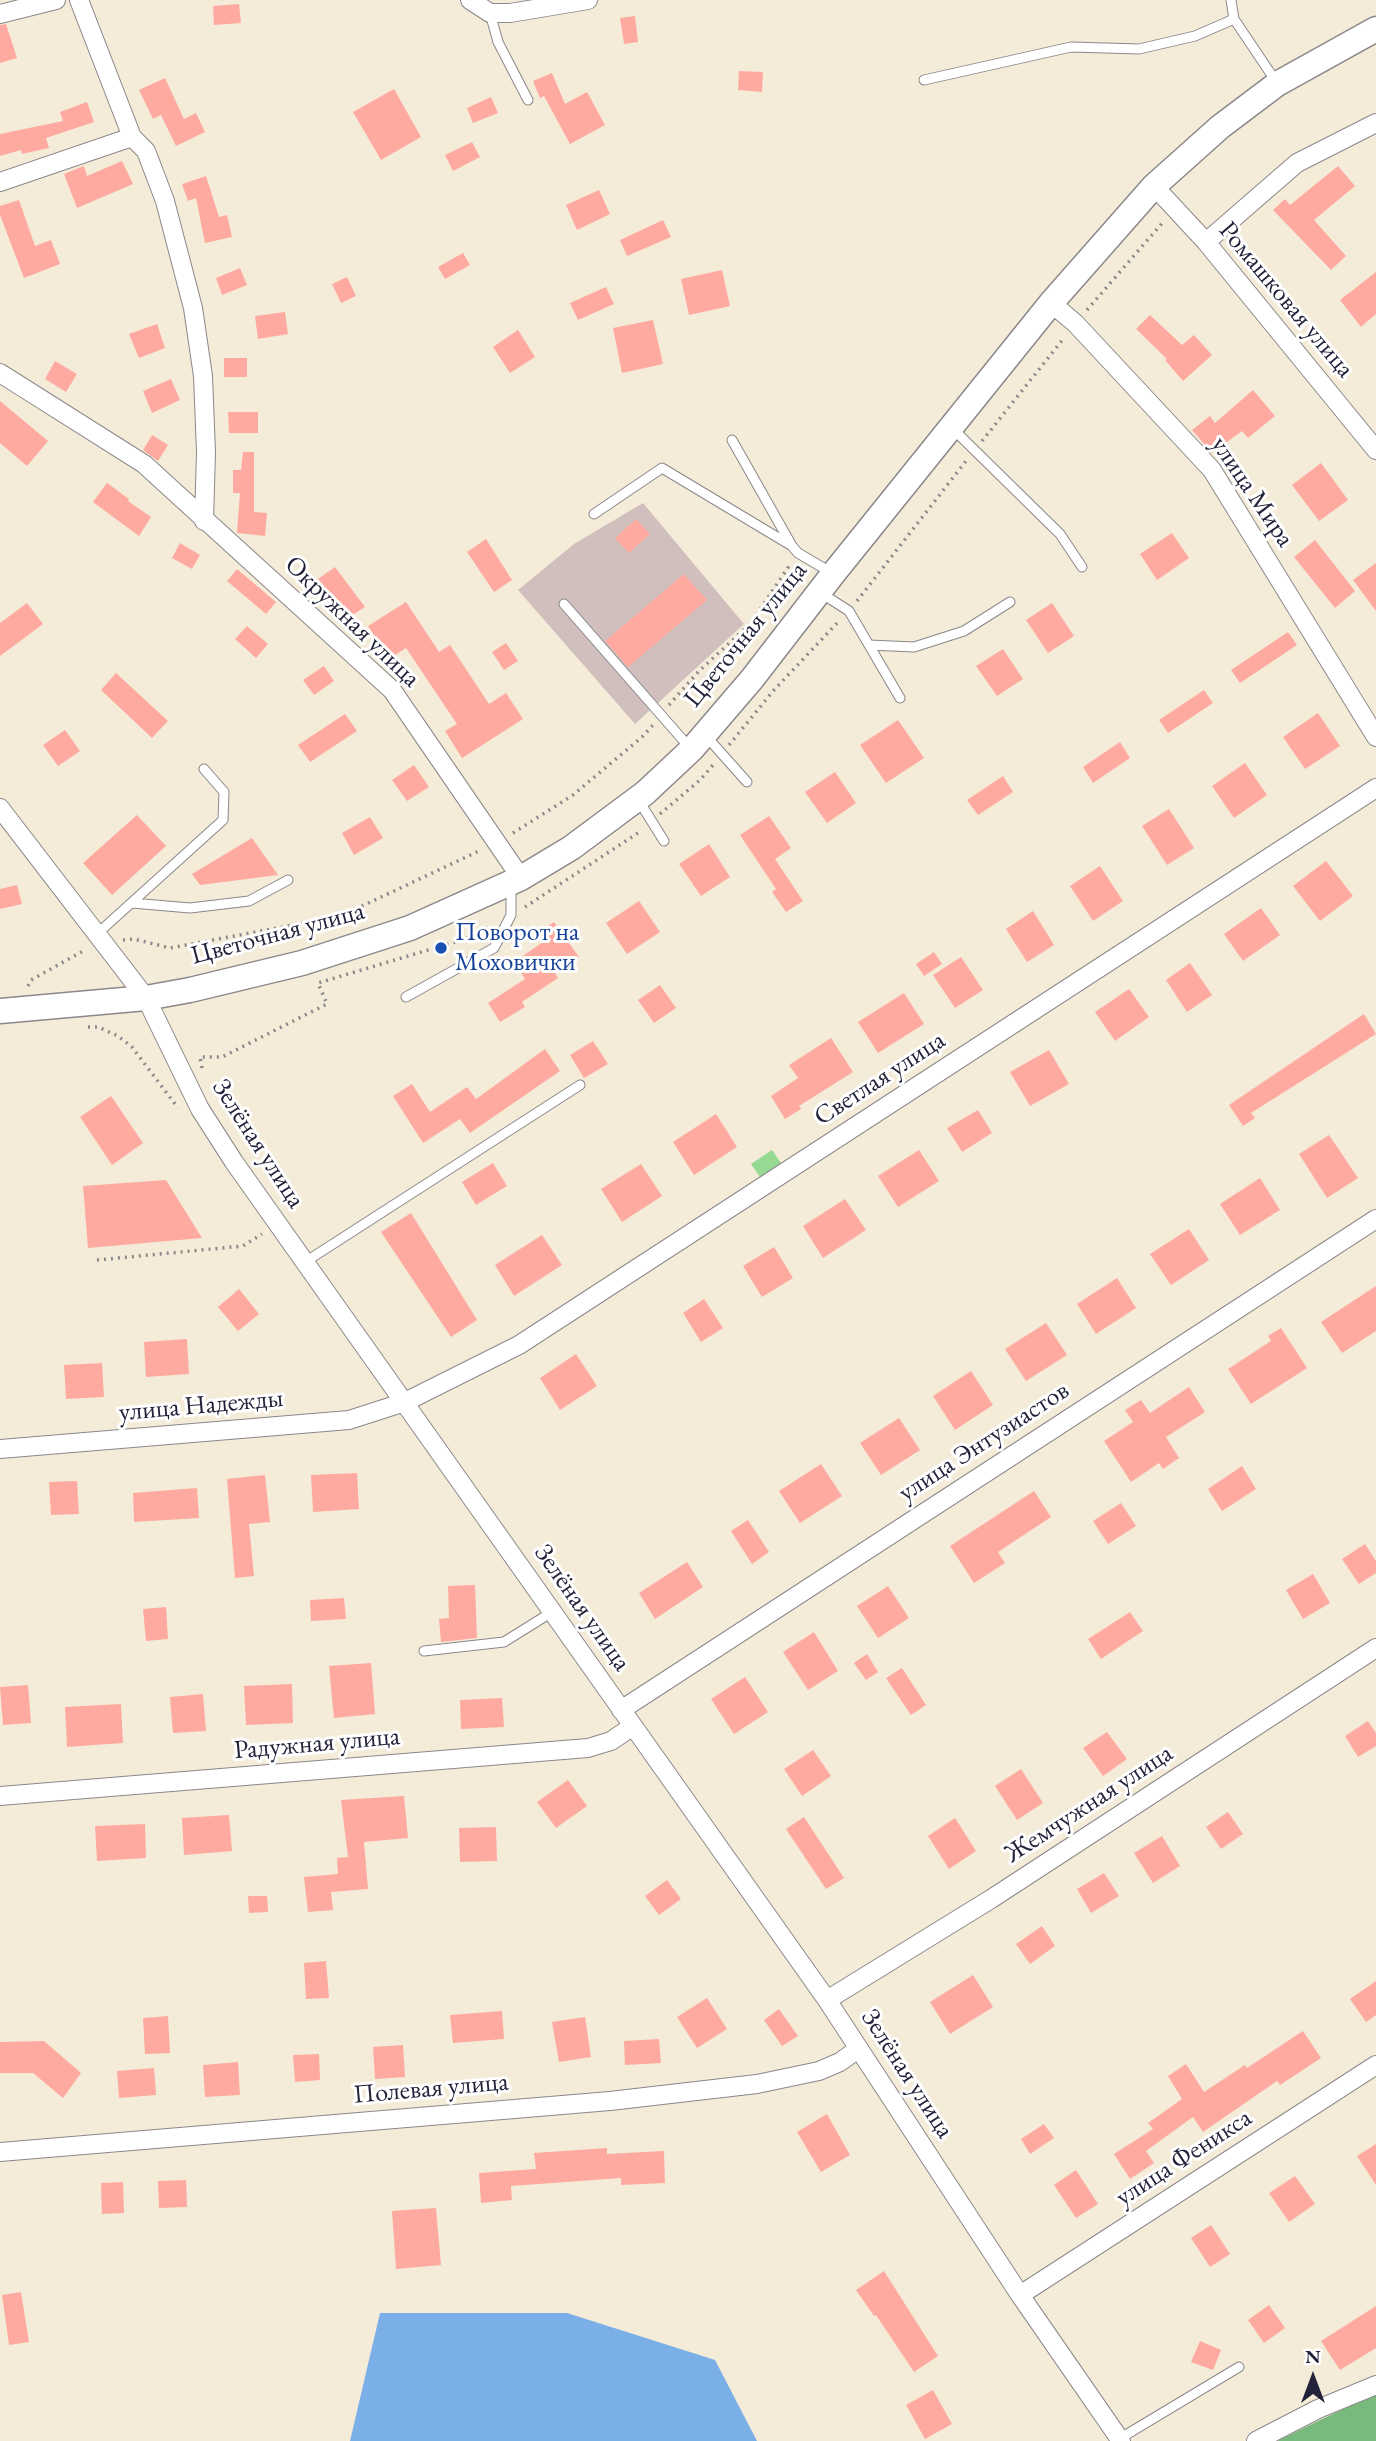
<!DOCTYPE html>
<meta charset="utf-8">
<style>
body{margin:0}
#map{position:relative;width:1376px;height:2441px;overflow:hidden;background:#f4ecd8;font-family:"EB Garamond",serif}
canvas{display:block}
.north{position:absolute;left:1278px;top:2343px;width:70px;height:70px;-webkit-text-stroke:5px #fff;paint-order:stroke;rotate:0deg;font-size:19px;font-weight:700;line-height:28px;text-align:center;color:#22223b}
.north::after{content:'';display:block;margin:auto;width:24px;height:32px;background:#22223b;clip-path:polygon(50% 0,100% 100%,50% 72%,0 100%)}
</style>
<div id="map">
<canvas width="1376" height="2441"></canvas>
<div class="north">N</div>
</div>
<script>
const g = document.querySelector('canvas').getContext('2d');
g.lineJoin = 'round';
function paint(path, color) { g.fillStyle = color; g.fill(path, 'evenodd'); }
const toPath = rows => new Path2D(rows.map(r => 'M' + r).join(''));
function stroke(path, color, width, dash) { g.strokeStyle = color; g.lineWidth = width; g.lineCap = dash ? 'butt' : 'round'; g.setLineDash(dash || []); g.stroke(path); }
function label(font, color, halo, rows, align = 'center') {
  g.font = font + ' "EB Garamond",serif'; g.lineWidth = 6; g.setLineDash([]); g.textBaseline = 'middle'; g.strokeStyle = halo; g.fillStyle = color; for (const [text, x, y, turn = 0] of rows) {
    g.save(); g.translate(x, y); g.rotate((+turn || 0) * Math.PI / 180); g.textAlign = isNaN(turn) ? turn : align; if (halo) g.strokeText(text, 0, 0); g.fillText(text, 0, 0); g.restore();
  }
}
const industrial = toPath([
 [643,503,744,624,635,724,518,590,574,544]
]);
const green = toPath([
 [772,1150,781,1163,760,1177,751,1164]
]);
const forest = toPath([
 [1376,2393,1376,2441,1279,2441,1279,2440]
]);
const water = toPath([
 [380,2313,567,2313,715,2360,757,2441,350,2441]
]);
const building = toPath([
 [239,4,241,23,214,25,213,6],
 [635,16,638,42,624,44,620,18],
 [6,24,17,58,0,63,0,25],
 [739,71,763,72,762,92,738,90],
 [552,73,565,104,587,92,605,125,570,144,544,96,540,98,533,81],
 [165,78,184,119,196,113,205,132,176,146,161,115,153,119,139,90],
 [394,89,421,137,381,160,353,112],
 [491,97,498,113,473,123,467,108],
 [87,102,94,122,46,138,49,148,22,154,21,150,0,156,0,134,63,121,60,112],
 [472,142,480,157,453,171,445,155],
 [122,161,133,184,77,208,64,174,84,166,87,176],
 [1338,166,1355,186,1314,220,1346,256,1331,270,1273,210,1285,199,1290,205],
 [206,176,219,217,227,215,232,237,205,243,196,198,188,201,182,184],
 [599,190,610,214,577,230,566,205],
 [19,200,35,246,51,240,60,264,24,278,0,215,0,206],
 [663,220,671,237,627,256,620,240],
 [463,253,470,265,445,279,438,267],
 [240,268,247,285,222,295,216,278],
 [722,270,730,306,689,315,681,279],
 [1376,272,1376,314,1361,327,1340,300],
 [347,277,356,296,341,303,332,284],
 [606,287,614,304,578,320,570,303],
 [285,312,288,334,258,339,255,316],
 [1150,315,1182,345,1194,335,1212,355,1183,381,1165,360,1167,359,1136,329],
 [653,320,663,364,622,373,613,328],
 [157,324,165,348,139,358,129,334],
 [518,330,535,357,510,373,493,347],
 [224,358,247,358,247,377,224,377],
 [55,361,77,374,66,392,45,379],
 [171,379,180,400,152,413,143,391],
 [1253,390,1275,416,1248,438,1242,431,1212,453,1192,430,1210,416,1215,423],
 [0,401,48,441,27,466,0,443],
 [228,412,258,412,258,433,229,433],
 [152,435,168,445,158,461,143,450],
 [243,452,254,452,254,512,267,513,265,536,237,533,240,493,233,493,233,470,241,470],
 [1321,463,1348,500,1319,521,1292,485],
 [107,483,129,499,128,501,151,517,139,536,93,502],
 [636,519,650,534,629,553,615,538],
 [1172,533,1189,558,1157,580,1140,554],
 [486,539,512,580,494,592,467,552],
 [1315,540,1355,591,1335,608,1294,557],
 [180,543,200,555,192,569,172,558],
 [1376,563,1376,611,1353,580],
 [335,567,365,607,348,618,318,579],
 [237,569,276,602,266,614,227,581],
 [684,574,707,600,628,667,605,641],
 [406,602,439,652,450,645,489,704,506,693,523,719,462,758,445,731,457,724,406,648,389,659,368,626],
 [27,603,43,624,0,656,0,623],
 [1052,603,1074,636,1048,653,1026,620],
 [247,626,268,644,256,658,235,639],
 [1288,632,1297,645,1240,683,1231,670],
 [506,643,518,661,504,670,492,652],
 [1003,649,1023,679,997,696,976,666],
 [324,666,334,681,314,695,303,680],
 [116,673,168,721,152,738,101,690],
 [1204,690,1213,703,1168,733,1159,720],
 [1318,713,1340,746,1305,769,1283,737],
 [345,714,357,731,310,762,298,745],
 [898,720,924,758,886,783,860,745],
 [65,730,80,751,58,766,43,745],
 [1120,742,1130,758,1093,783,1083,767],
 [1245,763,1267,795,1234,818,1212,786],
 [414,765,429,787,407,801,392,780],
 [835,772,856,803,827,823,805,792],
 [1003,776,1013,792,978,815,967,800],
 [1169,809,1194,848,1167,865,1142,826],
 [137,815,166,846,112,895,83,863],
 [769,816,791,848,775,859,803,901,786,912,772,892,776,889,740,835],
 [370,817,383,838,354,855,342,833],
 [252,838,278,875,200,885,192,874],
 [709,844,730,877,701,896,679,864],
 [1326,861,1353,896,1320,921,1293,886],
 [1100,866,1123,901,1093,921,1070,886],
 [17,885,22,904,0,909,0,889],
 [639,901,660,932,627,954,606,923],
 [1261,908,1280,935,1243,961,1224,934],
 [1033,911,1054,945,1027,962,1006,929],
 [554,922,579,957,555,974,558,978,522,1002,525,1007,500,1022,488,1003,525,979,514,962,546,940,540,931],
 [934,952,942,964,924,976,916,964],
 [961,957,983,990,955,1008,933,975],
 [1190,963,1212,995,1187,1012,1166,980],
 [660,985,676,1008,654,1023,638,1000],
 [1129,989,1149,1017,1115,1041,1095,1012],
 [904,993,924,1024,878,1053,858,1022],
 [1364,1014,1376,1034,1251,1113,1255,1118,1243,1126,1229,1105],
 [831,1038,853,1072,799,1106,801,1109,785,1119,771,1096,798,1078,789,1065],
 [593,1041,608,1064,584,1078,570,1055],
 [545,1049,560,1071,470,1133,460,1119,423,1143,393,1096,412,1084,430,1112,467,1087,476,1099],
 [1049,1050,1069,1084,1030,1106,1010,1072],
 [111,1096,143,1143,112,1165,80,1117],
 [978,1110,992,1133,962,1152,947,1128],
 [716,1114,737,1147,694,1175,673,1142],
 [1329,1135,1358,1178,1327,1198,1299,1154],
 [919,1150,939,1181,898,1207,878,1176],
 [493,1163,507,1186,476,1205,462,1182],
 [641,1164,662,1196,622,1222,601,1189],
 [1260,1178,1280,1210,1240,1235,1220,1204],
 [166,1180,202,1238,88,1248,83,1186],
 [845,1199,866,1230,823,1258,803,1226],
 [411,1213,477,1320,451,1337,381,1232],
 [1189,1229,1209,1260,1171,1285,1150,1254],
 [542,1235,562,1265,514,1296,495,1265],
 [774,1247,793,1278,762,1297,743,1266],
 [1117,1278,1136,1308,1096,1334,1077,1304],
 [1376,1286,1376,1331,1342,1353,1321,1322],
 [239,1289,259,1314,238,1331,218,1307],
 [704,1299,723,1328,701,1342,683,1313],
 [1046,1323,1067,1355,1026,1381,1005,1349],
 [1281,1328,1307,1368,1251,1404,1228,1369,1271,1341,1268,1336],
 [187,1339,189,1374,146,1377,144,1342],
 [576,1354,597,1386,560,1410,540,1378],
 [102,1363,104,1397,66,1399,64,1365],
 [971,1371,993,1405,955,1430,933,1396],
 [1189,1387,1205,1412,1166,1437,1179,1458,1163,1469,1159,1463,1131,1482,1104,1441,1133,1422,1125,1410,1141,1400,1150,1413],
 [899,1418,920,1450,881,1475,860,1443],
 [821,1464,842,1496,800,1523,779,1491],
 [1242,1466,1256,1489,1222,1511,1208,1489],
 [357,1473,359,1509,313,1512,311,1475],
 [265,1475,270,1522,249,1524,254,1576,235,1578,227,1479],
 [77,1481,79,1514,51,1515,49,1482],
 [197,1488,199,1518,134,1522,133,1493],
 [1034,1491,1051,1517,998,1552,1005,1563,974,1583,950,1546],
 [1121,1503,1136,1526,1108,1544,1093,1521],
 [748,1520,769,1552,752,1564,731,1531],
 [1365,1544,1376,1561,1376,1573,1359,1584,1342,1559],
 [687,1562,703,1587,655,1619,639,1593],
 [1313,1574,1330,1603,1303,1619,1286,1590],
 [475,1585,477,1638,441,1642,439,1619,449,1618,448,1586],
 [888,1586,909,1618,878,1638,857,1606],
 [344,1598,346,1619,311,1621,310,1600],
 [166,1607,168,1639,146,1641,143,1609],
 [1130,1612,1143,1631,1101,1659,1088,1639],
 [814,1632,838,1671,808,1690,783,1652],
 [867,1654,878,1672,866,1680,854,1663],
 [371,1663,375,1714,334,1718,329,1666],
 [902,1668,926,1705,911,1715,886,1678],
 [745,1677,768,1712,734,1734,711,1699],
 [292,1684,293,1723,246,1725,244,1686],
 [28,1685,31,1723,3,1725,0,1687],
 [203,1694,206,1731,173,1733,170,1697],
 [502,1698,504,1727,461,1729,460,1700],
 [121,1704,123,1743,67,1747,65,1707],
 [1368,1721,1376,1733,1376,1746,1358,1757,1345,1736],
 [1107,1732,1127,1759,1103,1776,1083,1748],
 [813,1750,831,1776,802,1796,784,1769],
 [1021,1769,1043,1803,1017,1820,995,1786],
 [568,1780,587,1806,556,1828,537,1802],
 [404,1796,408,1838,364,1842,368,1889,331,1892,333,1910,308,1912,304,1877,338,1874,337,1858,348,1857,341,1800],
 [1228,1812,1243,1834,1221,1849,1206,1827],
 [229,1815,232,1851,184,1855,182,1818],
 [804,1817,844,1878,826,1889,786,1829],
 [955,1818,976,1851,949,1869,928,1836],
 [145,1824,146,1858,97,1861,95,1826],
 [496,1827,497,1861,460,1862,459,1828],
 [1162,1836,1180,1866,1153,1883,1134,1853],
 [1104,1873,1119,1896,1091,1913,1077,1889],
 [667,1880,681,1899,659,1915,645,1896],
 [248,1896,267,1896,268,1912,249,1913],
 [1042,1926,1055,1946,1030,1964,1016,1944],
 [326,1961,329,1998,306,1999,304,1963],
 [973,1975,993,2007,950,2034,930,2002],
 [1376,1981,1376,2015,1366,2022,1350,1999],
 [707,1998,727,2029,697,2048,677,2017],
 [779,2009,798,2036,782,2046,764,2020],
 [502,2011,504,2039,453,2043,450,2015],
 [168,2016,170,2053,145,2054,143,2018],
 [585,2017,591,2057,559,2062,552,2022],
 [1303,2031,1321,2058,1280,2085,1277,2081,1203,2132,1193,2117,1146,2151,1154,2163,1130,2179,1114,2154,1153,2129,1148,2123,1182,2099,1168,2076,1186,2064,1204,2092,1245,2065,1247,2068],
 [659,2039,661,2063,625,2065,624,2041],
 [44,2041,81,2073,63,2098,33,2073,0,2073,0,2042],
 [403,2045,405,2077,375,2079,373,2047],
 [319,2054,320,2080,295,2082,293,2055],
 [238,2062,240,2095,205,2097,203,2065],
 [154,2068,156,2095,119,2098,117,2071],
 [827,2114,850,2155,821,2172,797,2132],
 [1044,2124,1054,2138,1030,2154,1021,2139],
 [1376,2144,1376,2185,1357,2156],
 [607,2148,607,2154,664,2151,665,2183,621,2185,621,2178,511,2186,512,2200,481,2203,479,2173,536,2169,534,2153],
 [1076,2170,1098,2204,1076,2218,1054,2185],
 [1295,2176,1315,2204,1289,2222,1269,2193],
 [186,2180,187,2207,159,2208,158,2181],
 [123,2182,124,2213,102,2214,101,2183],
 [436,2208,441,2265,396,2269,392,2211],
 [1211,2225,1230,2254,1210,2267,1191,2238],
 [884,2271,938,2356,914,2372,876,2315,874,2316,856,2290],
 [21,2292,29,2342,9,2345,2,2295],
 [1269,2305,1285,2328,1264,2343,1248,2320],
 [1376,2306,1376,2348,1340,2370,1321,2341],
 [1200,2341,1221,2350,1213,2370,1191,2362],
 [933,2390,952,2424,925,2439,906,2405]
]);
const path = toPath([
 [1087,310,1164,221],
 [982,441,1064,338],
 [857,601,966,461],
 [669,705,699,671,751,623,791,563],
 [729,745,774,690,840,620],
 [660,814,700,780,713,765],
 [513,833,573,795,642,737,653,725],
 [525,907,641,831],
 [123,940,134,939,170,948,341,916,481,850],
 [28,986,31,980,85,950],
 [88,1027,98,1027,118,1036,132,1047,178,1108],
 [202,1068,200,1057,222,1057,327,1004,318,983,465,939,490,926],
 [97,1260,243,1246,262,1234]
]);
const service = toPath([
 [1231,0,1234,19,1277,83],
 [490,13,498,42,528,100],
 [924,80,1071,47,1139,49,1195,36,1234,19],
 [952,428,1060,534,1082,567],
 [732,440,792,546,798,553,832,573],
 [594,514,662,468,792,546],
 [821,593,849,611,900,698],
 [564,604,690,748],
 [869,645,914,647,964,631,1010,602],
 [706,736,747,782],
 [639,801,664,841],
 [132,903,190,908,249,901,288,880],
 [98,933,223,820,224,792,204,769],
 [406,997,494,948,511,915,511,887],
 [305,1262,580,1085],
 [424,1651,504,1642,552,1612],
 [1119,2439,1239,2367]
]);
const minor = toPath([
 [79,0,132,137,146,151,165,201,193,308,203,376,206,452,204,521],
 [470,0,490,13,510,13,588,0],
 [0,14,56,0],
 [0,182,132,137],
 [1154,186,1206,242,1376,450],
 [1206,242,1297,163,1376,123],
 [1051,303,1075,323,1212,470,1376,737],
 [0,373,144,464,392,690,521,878],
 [0,808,146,998,200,1109,234,1162,827,2000,1020,2295,1121,2441],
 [0,1449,349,1420,405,1402,519,1345,1376,788],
 [621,1710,1376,1219],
 [0,1796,588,1748,611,1741,633,1726],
 [827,2000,991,1899,1376,1648],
 [0,2152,610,2101,757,2084,819,2071,840,2062,858,2049],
 [1020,2295,1376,2065],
 [1256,2441,1318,2409,1376,2385]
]);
const secondary = toPath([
 [0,1011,146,998,190,990,302,963,410,928,521,878,571,848,645,793,692,749,752,679,833,574,1051,303,1154,186,1220,127,1277,84,1376,29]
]);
const markers = [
 [441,948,7,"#1a4fb4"]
];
const streetNames = [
 ["Ромашковая улица",1286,300,50],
 ["улица Мира",1252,492,56],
 ["Окружная улица",352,622,44],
 ["Цветочная улица",746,635,-51],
 ["Цветочная улица",278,934,-15],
 ["Светлая улица",880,1079,-33],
 ["Зелёная улица",258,1144,57],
 ["улица Надежды",201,1406,-5],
 ["улица Энтузиастов",984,1442,-33],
 ["Зелёная улица",582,1608,55],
 ["Радужная улица",317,1744,-5],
 ["Жемчужная улица",1089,1804,-33],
 ["Зелёная улица",907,2074,57],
 ["Полевая улица",431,2089,-5],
 ["улица Феникса",1184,2158,-33]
];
const transitNames = [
 ["Поворот на",455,933],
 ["Моховички",455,963]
];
paint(industrial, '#d1bfbe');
paint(green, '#95d992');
paint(forest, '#78b97c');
paint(water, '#7bafe8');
paint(building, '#ffaaa0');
stroke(service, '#8b878a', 11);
stroke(minor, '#8b878a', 20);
stroke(secondary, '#8b878a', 27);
stroke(path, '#8b878a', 3.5, [2, 5]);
stroke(service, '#fff', 9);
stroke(minor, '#fff', 18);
stroke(secondary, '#fff', 24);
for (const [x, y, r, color] of markers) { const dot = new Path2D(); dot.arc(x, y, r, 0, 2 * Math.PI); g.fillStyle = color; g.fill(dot); stroke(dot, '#fff', 2.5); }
label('26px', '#22223b', '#fff', streetNames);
label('26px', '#164399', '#fff', transitNames, 'left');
</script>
